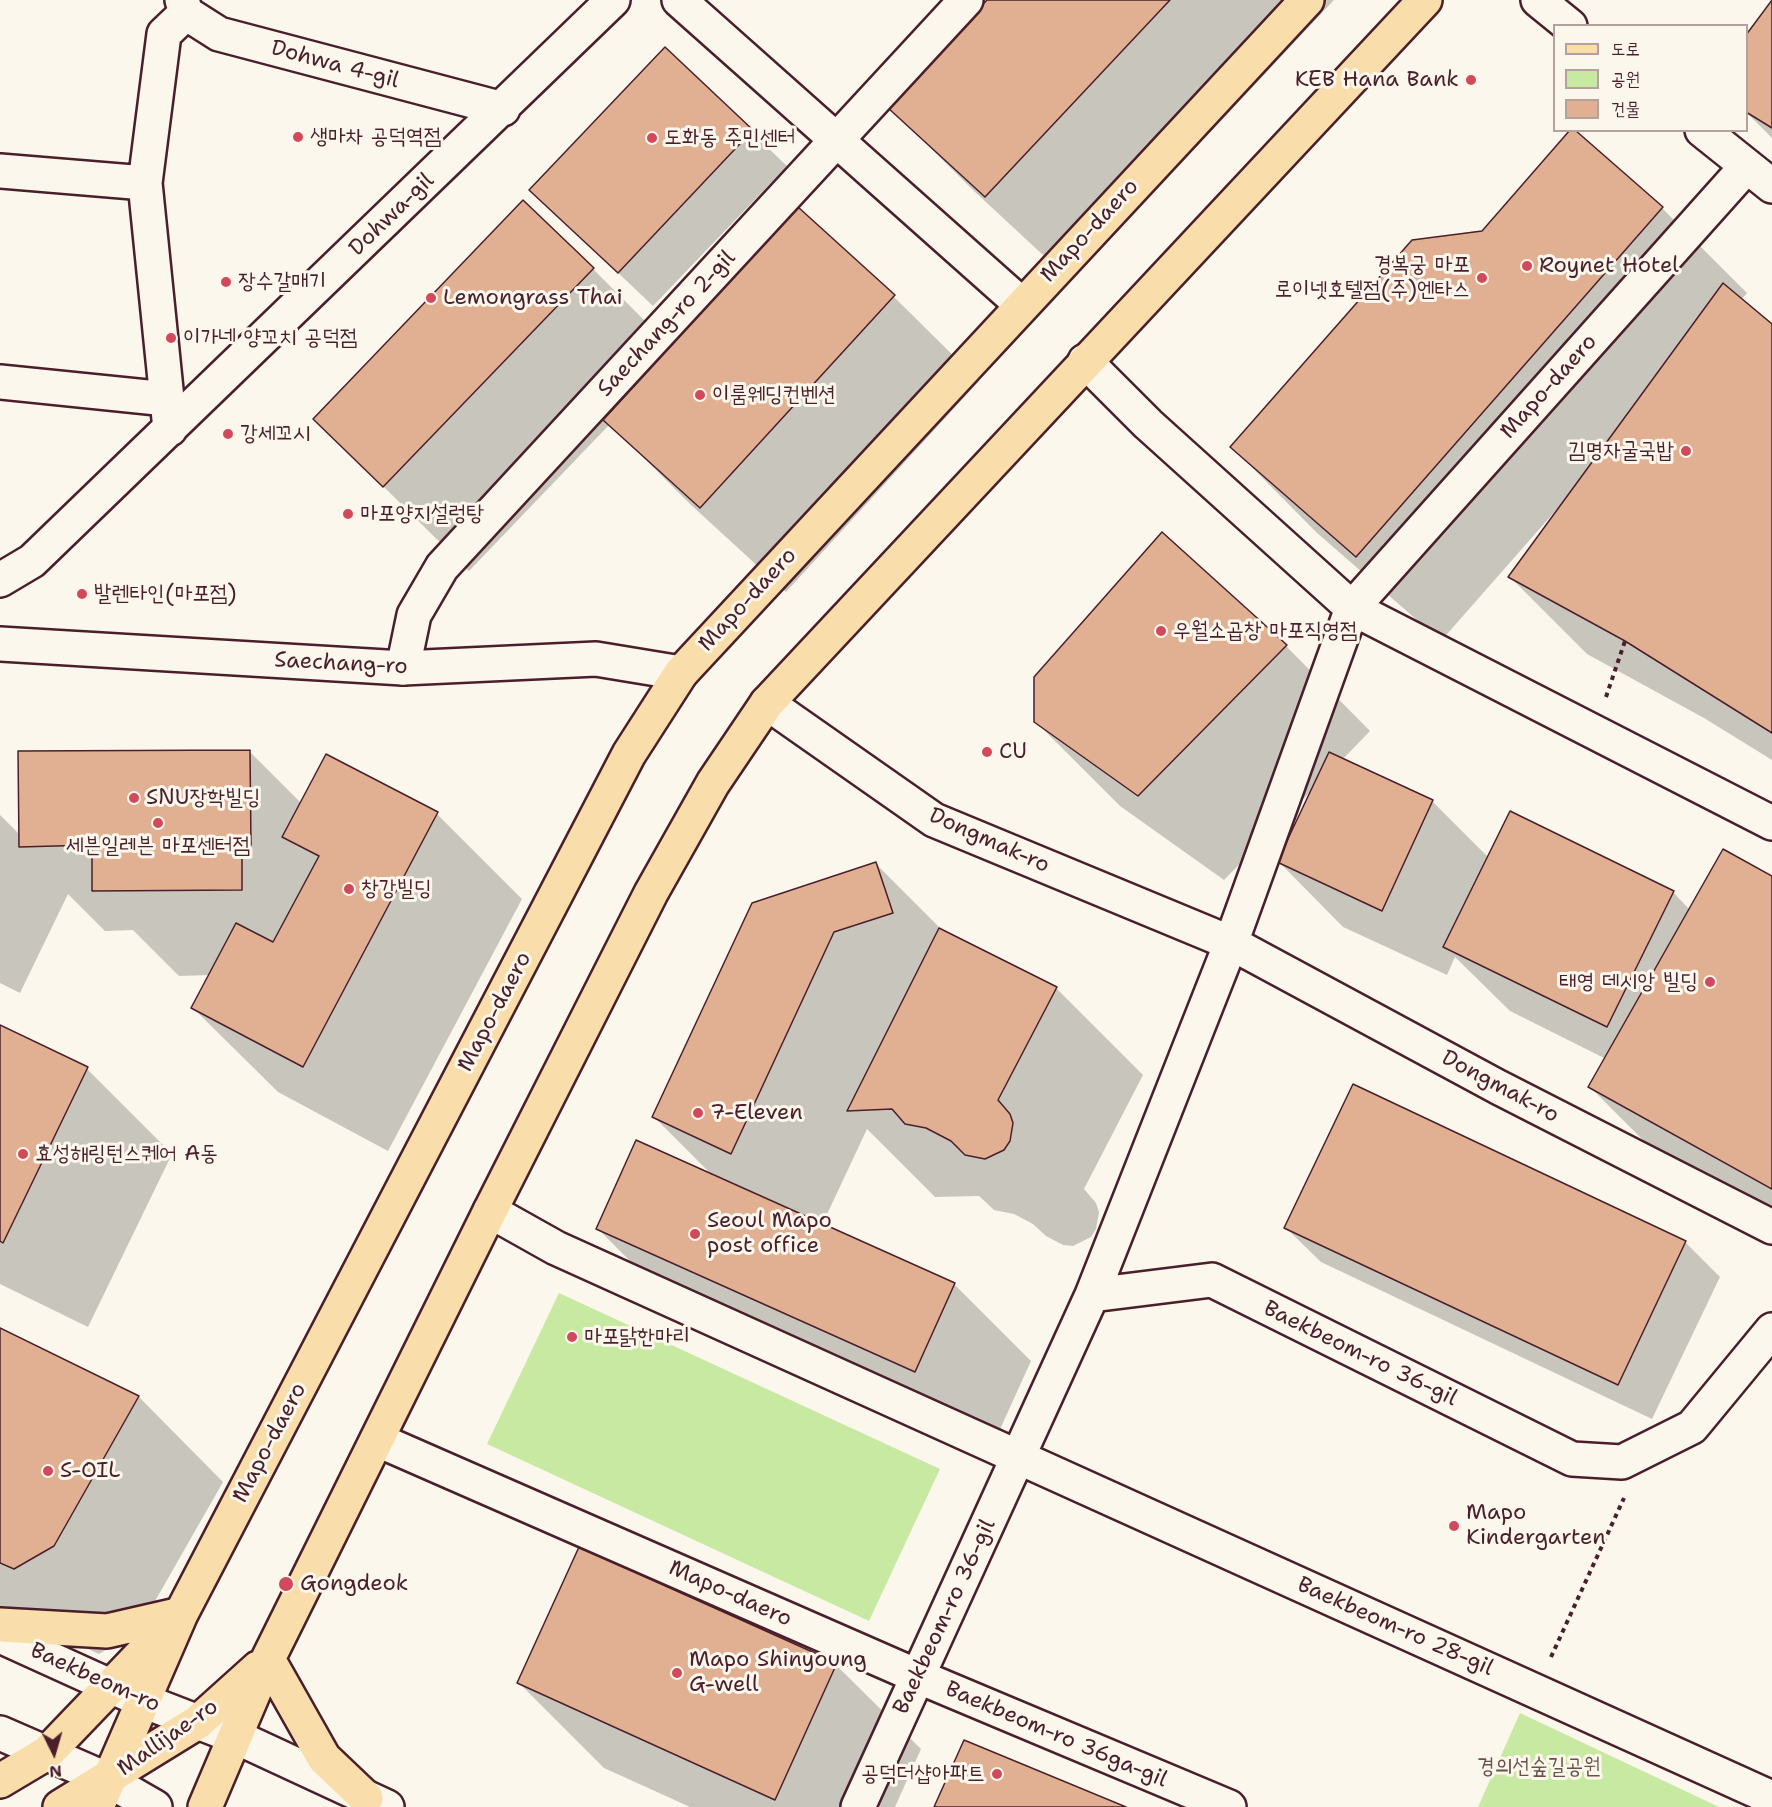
<!DOCTYPE html>
<meta charset="utf-8">
<style>
body{margin:0}
#map{position:relative;width:1772px;height:1807px;overflow:hidden;background:#fbf7ec;font-family:"Shantell Sans","Poor Story",sans-serif}
canvas{display:block}
.legend{position:absolute;left:1553px;top:24px;width:195px;height:108px;box-sizing:border-box;background:#fbf7ec;border:2px solid #b4a19f;margin:0;padding:8px 10px;list-style:none;font-size:18px;color:#4a1f2b}
.legend li{display:flex;align-items:center;gap:12px;height:30px}
.legend b{width:30px;border:2px solid #b4a19f}
.north{position:absolute;left:24px;top:1723px;width:60px;height:60px;-webkit-text-stroke:4px #fbf7ec;paint-order:stroke;rotate:175deg;font-size:16px;font-weight:700;line-height:24px;text-align:center;color:#4a1f2b}
.north::after{content:'';display:block;margin:auto;width:21px;height:27px;background:#4a1f2b;clip-path:polygon(50% 0,100% 100%,50% 72%,0 100%)}
</style>
<div id="map">
<canvas width="1772" height="1807"></canvas>
<ul class="legend">
<li><b style="height:8px;background:#f9ddab"></b>도로</li>
<li><b style="height:16px;background:#c8e9a2"></b>공원</li>
<li><b style="height:16px;background:#e1b093"></b>건물</li>
</ul>
<div class="north">N</div>
</div>
<script>
const g = document.querySelector('canvas').getContext('2d');
g.lineJoin = 'round';
function paint(path, color) { g.fillStyle = color; g.fill(path, 'evenodd'); }
const toPath = rows => new Path2D(rows.map(r => 'M' + r).join(''));
function stroke(path, color, width, dash) { g.strokeStyle = color; g.lineWidth = width; g.lineCap = dash ? 'butt' : 'round'; g.setLineDash(dash || []); g.stroke(path); }
function label(font, color, halo, rows, align = 'center') {
  g.font = font + ' "Shantell Sans","Poor Story",sans-serif'; g.lineWidth = 6; g.setLineDash([]); g.textBaseline = 'middle'; g.strokeStyle = halo; g.fillStyle = color; for (const [text, x, y, turn = 0] of rows) {
    g.save(); g.translate(x, y); g.rotate((+turn || 0) * Math.PI / 180); g.textAlign = isNaN(turn) ? turn : align; if (halo) g.strokeText(text, 0, 0); g.fillText(text, 0, 0); g.restore();
  }
}
const green = toPath([
 [559,1293,940,1469,869,1621,487,1444],
 [1520,1713,1719,1807,1478,1807]
]);
const shadow = toPath([
 [989,0,1334,0,1071,281,974,191,889,107],
 [1772,2,1772,138,1746,112,1746,38],
 [665,49,787,166,653,306,531,190],
 [1662,208,1747,293,1741,300,1772,326,1772,760,1704,718,1587,654,1510,577,1559,510,1557,509,1441,641,1316,532,1232,447],
 [798,209,894,297,979,381,786,592,690,504,610,424,469,571,315,419,593,269,671,347],
 [1286,646,1370,731,1342,760,1433,802,1489,858,1673,892,1690,910,1772,878,1772,1226,1675,1172,1590,1087,1606,1059,1510,1011,1455,957,1447,975,1343,927,1279,862,1312,790,1224,880,1120,806,1035,721],
 [249,751,301,803,437,814,522,899,388,1151,278,1092,193,1008,210,975,179,976,133,930,105,931,68,894,20,993,0,983,0,815,20,835],
 [876,864,943,931,1056,988,1143,1075,1084,1189,1096,1203,1099,1212,1096,1229,1091,1237,1073,1246,1063,1245,1046,1236,1033,1224,1014,1214,994,1210,979,1196,935,1197,867,1129,822,1225,954,1284,1031,1361,992,1447,675,1306,598,1229,713,1176,654,1117],
 [0,1027,87,1069,172,1154,88,1327,0,1284],
 [1286,1228,1685,1242,1720,1277,1652,1419,1321,1262],
 [0,1330,139,1397,223,1482,138,1631,99,1654,0,1608],
 [580,1549,836,1665,921,1749,895,1807,690,1807,604,1768,519,1683]
]);
const building = toPath([
 [987,0,1170,0,985,197,887,107,987,0],
 [1772,0,1772,128,1746,112,1746,35,1772,0],
 [665,47,753,130,618,273,529,190,665,47],
 [1570,130,1575,130,1663,207,1356,557,1230,447,1412,240,1482,231,1570,130],
 [523,200,594,268,383,487,313,419,523,200],
 [798,207,895,295,700,508,603,420,798,207],
 [1723,283,1772,324,1772,733,1625,641,1508,577,1723,283],
 [1162,532,1287,645,1138,796,1034,722,1034,677,1162,532],
 [250,750,251,845,242,845,242,890,92,891,92,845,19,847,18,751,250,750],
 [1329,752,1433,800,1382,911,1277,862,1329,752],
 [326,754,438,812,303,1067,191,1008,236,923,273,942,319,856,282,837,326,754],
 [1510,811,1674,891,1607,1027,1443,947,1510,811],
 [1723,849,1772,876,1772,1189,1588,1087,1723,849],
 [876,862,893,913,834,932,731,1154,652,1117,752,903,876,862],
 [939,928,1057,987,998,1100,1010,1114,1013,1123,1010,1141,1004,1150,985,1159,965,1155,951,1141,926,1128,905,1124,892,1109,847,1111,939,928],
 [0,1025,88,1067,3,1243,0,1241,0,1025],
 [1353,1084,1686,1241,1618,1385,1284,1228,1353,1084],
 [636,1140,955,1283,915,1372,596,1229,636,1140],
 [0,1328,139,1396,54,1546,14,1569,0,1563,0,1328],
 [579,1547,837,1663,775,1800,517,1683,579,1547],
 [964,1740,1126,1807,934,1807,964,1740]
]);
const path = toPath([
 [1606,697,1625,641],
 [1551,1657,1624,1498]
]);
const street = toPath([
 [182,0,186,13,219,34,503,109],
 [679,0,1022,305],
 [1538,0,1570,26],
 [1702,130,1772,186],
 [0,171,145,183],
 [1085,361,1148,424,1352,608,1772,823],
 [0,382,167,399],
 [170,429,145,183,164,34,186,13],
 [0,580,32,561,613,0],
 [403,668,414,615,442,567,966,0],
 [490,1211,556,1248,1772,1798],
 [1092,1295,1212,1280,1572,1459,1622,1462,1692,1427,1772,1330],
 [378,1440,917,1676,1229,1807],
 [858,1807,1092,1295,1231,943,1352,608,1747,166]
]);
const secondary = toPath([
 [0,644,403,668,596,659,681,673],
 [767,703,934,820,1231,943,1498,1087,1772,1227],
 [0,1636,141,1700,234,1736,387,1807],
 [0,1733,108,1780,155,1807]
]);
const primary = toPath([
 [0,1625,107,1631,181,1614],
 [268,1659,324,1758,366,1798],
 [0,1781,47,1753,165,1630],
 [60,1807,198,1722,258,1668],
 [97,1807,181,1614,629,754,681,673,1307,0],
 [205,1807,268,1659,490,1211,651,893,713,783,767,703,1425,0]
]);
const markers = [
 [1471,80,6,"#d1495b"],
 [298,137,6,"#d1495b"],
 [652,138,6,"#d1495b"],
 [1527,266,6,"#d1495b"],
 [1482,278,6,"#d1495b"],
 [226,282,6,"#d1495b"],
 [431,298,6,"#d1495b"],
 [171,338,6,"#d1495b"],
 [700,395,6,"#d1495b"],
 [228,434,6,"#d1495b"],
 [1686,451,6,"#d1495b"],
 [348,514,6,"#d1495b"],
 [82,594,6,"#d1495b"],
 [1161,631,6,"#d1495b"],
 [987,752,6,"#d1495b"],
 [134,798,6,"#d1495b"],
 [158,823,6,"#d1495b"],
 [349,889,6,"#d1495b"],
 [1710,982,6,"#d1495b"],
 [698,1113,6,"#d1495b"],
 [23,1154,6,"#d1495b"],
 [695,1234,6,"#d1495b"],
 [572,1337,6,"#d1495b"],
 [48,1471,6,"#d1495b"],
 [1454,1526,6,"#d1495b"],
 [286,1584,8,"#d1495b"],
 [677,1673,6,"#d1495b"],
 [997,1774,6,"#d1495b"]
];
const streetNames = [
 ["Dohwa 4-gil",335,65,15],
 ["Dohwa-gil",392,215,-44],
 ["Mapo-daero",1090,231,-47],
 ["Saechang-ro 2-gil",667,324,-47],
 ["Mapo-daero",1549,387,-48],
 ["Mapo-daero",748,600,-47],
 ["Saechang-ro",341,664,3],
 ["Dongmak-ro",989,841,24],
 ["Mapo-daero",495,1012,-62],
 ["Dongmak-ro",1500,1087,28],
 ["Baekbeom-ro 36-gil",1360,1354,26],
 ["Mapo-daero",270,1443,-62],
 ["Mapo-daero",730,1594,24],
 ["Baekbeom-ro 36-gil",945,1617,-65],
 ["Baekbeom-ro 28-gil",1395,1627,24],
 ["Baekbeom-ro",95,1678,24],
 ["Baekbeom-ro 36ga-gil",1056,1735,23],
 ["Mallijae-ro",168,1738,-35]
];
const poiNames = [
 ["KEB Hana Bank",1459,80,"right"],
 ["생마차 공덕역점",310,137],
 ["도화동 주민센터",664,138],
 ["경복궁 마포",1470,265,"right"],
 ["로이넷호텔점(주)엔타스",1470,290,"right"],
 ["Roynet Hotel",1539,266],
 ["장수갈매기",238,282],
 ["Lemongrass Thai",443,298],
 ["이가네 양꼬치 공덕점",183,338],
 ["이룸웨딩컨벤션",712,395],
 ["강세꼬시",240,434],
 ["김명자굴국밥",1674,451,"right"],
 ["마포양지설렁탕",360,514],
 ["발렌타인(마포점)",94,594],
 ["우월소곱창 마포직영점",1173,631],
 ["CU",999,752],
 ["SNU장학빌딩",146,798],
 ["세븐일레븐 마포센터점",158,846,"center"],
 ["창강빌딩",361,889],
 ["태영 데시앙 빌딩",1698,982,"right"],
 ["7-Eleven",710,1113],
 ["효성해링턴스퀘어 A동",35,1154],
 ["Seoul Mapo",707,1221],
 ["post office",707,1246],
 ["마포닭한마리",584,1337],
 ["S-OIL",60,1471],
 ["Mapo",1466,1513],
 ["Kindergarten",1466,1538],
 ["Gongdeok",300,1584],
 ["Mapo Shinyoung",689,1660],
 ["G-well",689,1685],
 ["공덕더샵아파트",985,1774,"right"]
];
const parkNames = [
 ["경의선숲길공원",1539,1767]
];
paint(green, '#c8e9a2');
paint(shadow, '#0003');
paint(building, '#e1b093');
stroke(building, '#4a1f2b', 1.5);
stroke(street, '#4a1f2b', 38);
stroke(secondary, '#4a1f2b', 38);
stroke(primary, '#4a1f2b', 38);
stroke(path, '#4a1f2b', 4, [4.5, 4.5]);
stroke(street, '#fbf7ec', 33);
stroke(secondary, '#fbf7ec', 33);
stroke(primary, '#f9ddab', 33);
for (const [x, y, r, color] of markers) { const dot = new Path2D(); dot.arc(x, y, r, 0, 2 * Math.PI); g.fillStyle = color; g.fill(dot); stroke(dot, '#fbf7ec', 2); }
label('22px', '#4a1f2b', '#fbf7ec', streetNames);
label('22px', '#4a1f2b', '#fbf7ec', poiNames, 'left');
label('22px', '#6a5249', '#fbf7ec', parkNames);
</script>
